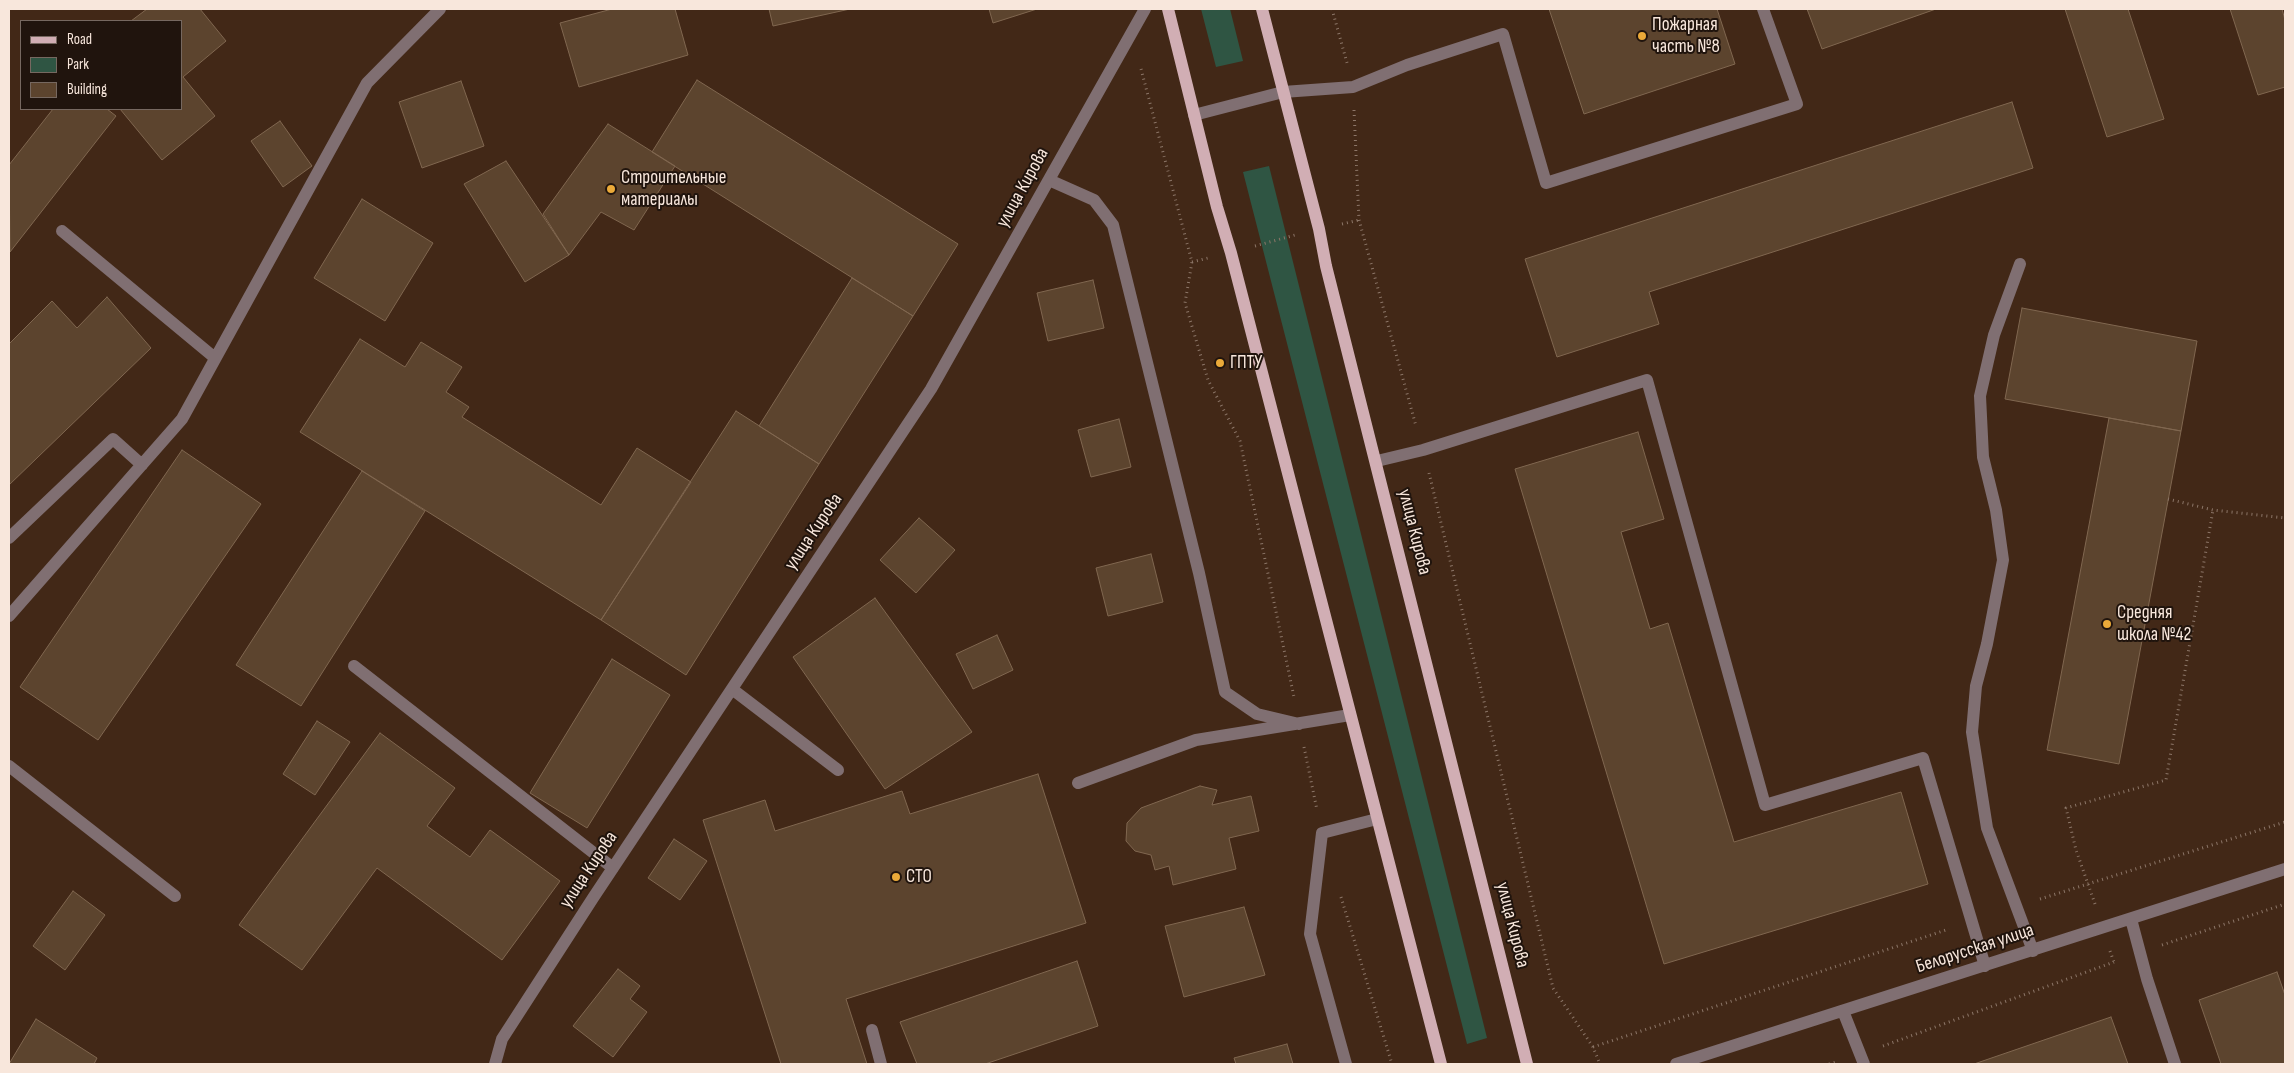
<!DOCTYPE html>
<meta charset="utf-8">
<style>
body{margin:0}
#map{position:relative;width:2294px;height:1073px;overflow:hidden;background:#422817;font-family:"Sofia Sans Condensed",sans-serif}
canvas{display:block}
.frame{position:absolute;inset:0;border:10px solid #f8e7dc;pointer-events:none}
.legend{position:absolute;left:20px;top:20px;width:162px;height:90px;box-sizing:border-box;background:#20140d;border:1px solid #766860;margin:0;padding:6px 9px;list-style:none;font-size:15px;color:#f8e7dc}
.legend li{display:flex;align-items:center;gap:10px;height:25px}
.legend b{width:25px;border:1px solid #766860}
</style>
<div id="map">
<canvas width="2294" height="1073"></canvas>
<div class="frame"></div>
<ul class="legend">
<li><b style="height:6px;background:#d1aeb4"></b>Road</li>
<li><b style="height:14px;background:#2f5543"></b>Park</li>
<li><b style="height:14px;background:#5c442e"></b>Building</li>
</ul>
</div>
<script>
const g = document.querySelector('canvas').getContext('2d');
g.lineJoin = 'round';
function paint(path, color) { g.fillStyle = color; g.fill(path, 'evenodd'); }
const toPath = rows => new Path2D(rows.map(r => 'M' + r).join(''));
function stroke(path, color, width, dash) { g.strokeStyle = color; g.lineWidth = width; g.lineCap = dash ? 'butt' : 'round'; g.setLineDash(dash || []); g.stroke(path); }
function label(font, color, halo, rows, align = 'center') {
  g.font = font + ' "Sofia Sans Condensed",sans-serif'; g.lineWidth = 4; g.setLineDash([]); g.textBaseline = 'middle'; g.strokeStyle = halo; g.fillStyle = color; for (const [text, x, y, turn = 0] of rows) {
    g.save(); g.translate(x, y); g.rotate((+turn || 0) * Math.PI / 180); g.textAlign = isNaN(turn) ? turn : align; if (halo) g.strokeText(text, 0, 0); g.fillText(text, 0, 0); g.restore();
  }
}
const green = toPath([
 [1201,9,1230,9,1243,61,1216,67],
 [1269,166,1487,1038,1467,1044,1243,172]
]);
const building = toPath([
 [147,9,200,9,226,41,183,77,215,116,162,160,120,109,181,109,181,21,131,21,147,9],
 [612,9,675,9,688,55,579,87,560,23,612,9],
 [769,9,850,9,773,26,769,9],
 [989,9,1037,9,993,23,989,9],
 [1549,9,1717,9,1735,64,1584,114,1549,9],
 [1807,9,1936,9,1822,49,1807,9],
 [2065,9,2128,9,2164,119,2107,137,2065,9],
 [2230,9,2282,9,2285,20,2285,87,2258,95,2230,9],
 [697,80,958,244,913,316,652,152,697,80],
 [461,81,484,146,422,168,399,102,461,81],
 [2012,102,2033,168,1649,292,1659,324,1557,357,1525,259,2012,102],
 [53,109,107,109,116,116,10,252,9,165,53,109],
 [280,121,312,166,283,187,251,141,280,121],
 [608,124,675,166,634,230,601,212,569,255,543,214,608,124],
 [506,161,569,255,525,282,464,184,506,161],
 [362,199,433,243,385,321,314,278,362,199],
 [852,278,913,316,819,464,759,426,852,278],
 [1093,280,1104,328,1048,341,1037,293,1093,280],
 [107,297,151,348,9,485,9,344,52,301,77,328,107,297],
 [2022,308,2197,341,2181,431,2005,399,2022,308],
 [360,339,405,367,421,342,462,367,446,392,469,407,462,417,601,505,637,448,691,482,601,620,300,432,360,339],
 [736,411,819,464,686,675,601,620,736,411],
 [2109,418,2181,431,2119,764,2047,750,2109,418],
 [1119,419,1131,467,1091,477,1078,430,1119,419],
 [1638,432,1664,519,1621,532,1650,629,1668,623,1734,842,1901,792,1928,884,1664,964,1515,469,1638,432],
 [182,450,261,504,98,740,20,687,182,450],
 [362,471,425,511,301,706,236,665,362,471],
 [919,518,955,550,916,593,880,560,919,518],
 [1151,554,1163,602,1108,616,1096,568,1151,554],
 [875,598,972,732,885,789,793,657,875,598],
 [997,635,1013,670,973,689,956,654,997,635],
 [612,659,670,695,587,828,530,793,612,659],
 [317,721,350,742,315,795,283,774,317,721],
 [380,733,455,788,427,826,470,857,490,830,560,881,502,960,377,868,302,970,239,925,380,733],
 [1038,774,1086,923,846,999,867,1064,781,1064,703,820,765,800,775,831,902,791,910,814,1038,774],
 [1200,786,1217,790,1212,805,1251,796,1259,831,1229,838,1236,869,1173,885,1169,866,1155,870,1151,855,1135,851,1126,841,1127,823,1141,808,1200,786],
 [674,839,707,861,680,900,648,878,674,839],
 [73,891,105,915,65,970,33,946,73,891],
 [1244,907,1265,975,1184,997,1165,926,1244,907],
 [1077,961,1098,1026,985,1064,917,1064,900,1022,1077,961],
 [618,969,640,986,630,999,647,1012,613,1057,573,1026,618,969],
 [2277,972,2285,995,2285,1064,2221,1064,2199,1000,2277,972],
 [2111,1017,2128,1064,1974,1064,2111,1017],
 [36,1019,97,1058,94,1064,9,1064,36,1019],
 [1287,1044,1293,1064,1236,1064,1234,1058,1287,1044]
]);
const path = toPath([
 [1332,9,1347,63],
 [1141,69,1192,262,1185,303,1208,380,1240,441,1294,697],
 [1354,110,1359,220,1416,426],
 [1342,224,1359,220],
 [1255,246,1295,235],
 [1192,262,1208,258],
 [1429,473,1553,988,1593,1047,1600,1064],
 [2168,499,2213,510,2285,518],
 [1304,747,1317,810],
 [1341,897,1392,1064],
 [2040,899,2285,822],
 [2095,904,2076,850,2066,808,2166,780,2213,510],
 [2162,945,2285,904],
 [2110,951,2114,962],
 [1883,1046,2114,962],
 [1593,1047,1949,929],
 [1829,1064,1836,1062]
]);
const minor = toPath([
 [1194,115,1283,92,1353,87,1407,65,1503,34,1546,183,1797,104,1763,9],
 [1049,180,1094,200,1113,225,1199,573,1225,692,1257,714,1299,724],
 [62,231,215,358],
 [2020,264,1994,335,1980,396,1983,457,1996,510,2003,560,1987,644,1976,686,1972,732,1987,828,2033,951],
 [1377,461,1423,450,1647,380,1765,805,1923,758,1985,966],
 [9,538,113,439,142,465],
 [9,616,182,419,367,83,440,9],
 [354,666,613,868],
 [732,689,838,770],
 [9,766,175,896],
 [1078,783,1196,740,1350,715],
 [2131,919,2147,979,2175,1064],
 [1843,1011,1864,1064],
 [872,1030,881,1064],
 [495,1064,502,1039,593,898,931,389,1145,9],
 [1346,1064,1310,934,1322,833,1377,819],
 [1676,1064,2285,869]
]);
const major = toPath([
 [1168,9,1217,207,1231,253,1441,1064],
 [1262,9,1319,229,1326,266,1527,1064]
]);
const markers = [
 [1642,36,5,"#ebaa39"],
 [611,189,5,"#ebaa39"],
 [1220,363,5,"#ebaa39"],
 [2107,624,5,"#ebaa39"],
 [896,877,5,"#ebaa39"]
];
const poiNames = [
 ["Пожарная",1652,25],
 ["часть №8",1652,47],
 ["Строительные",621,178],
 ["материалы",621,200],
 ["ГПТУ",1230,363],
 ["Средняя",2117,613],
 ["школа №42",2117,635],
 ["СТО",906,877]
];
const streetNames = [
 ["улица Кирова",1023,188,-61],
 ["улица Кирова",814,532,-56],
 ["улица Кирова",1414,532,76],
 ["улица Кирова",589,870,-56],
 ["улица Кирова",1512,925,76],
 ["Белорусская улица",1975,949,-18]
];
paint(green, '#2f5543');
paint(building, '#5c442e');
stroke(building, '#806750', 1);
stroke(path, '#8c7668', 3, [1, 4]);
stroke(minor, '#806f72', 12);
stroke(major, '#d1aeb4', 12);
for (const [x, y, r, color] of markers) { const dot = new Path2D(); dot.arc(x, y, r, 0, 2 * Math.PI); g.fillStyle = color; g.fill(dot); stroke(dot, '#20140d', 2); }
label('19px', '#f8e7dc', '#20140d', poiNames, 'left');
label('19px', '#f8e7dc', '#20140d', streetNames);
</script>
